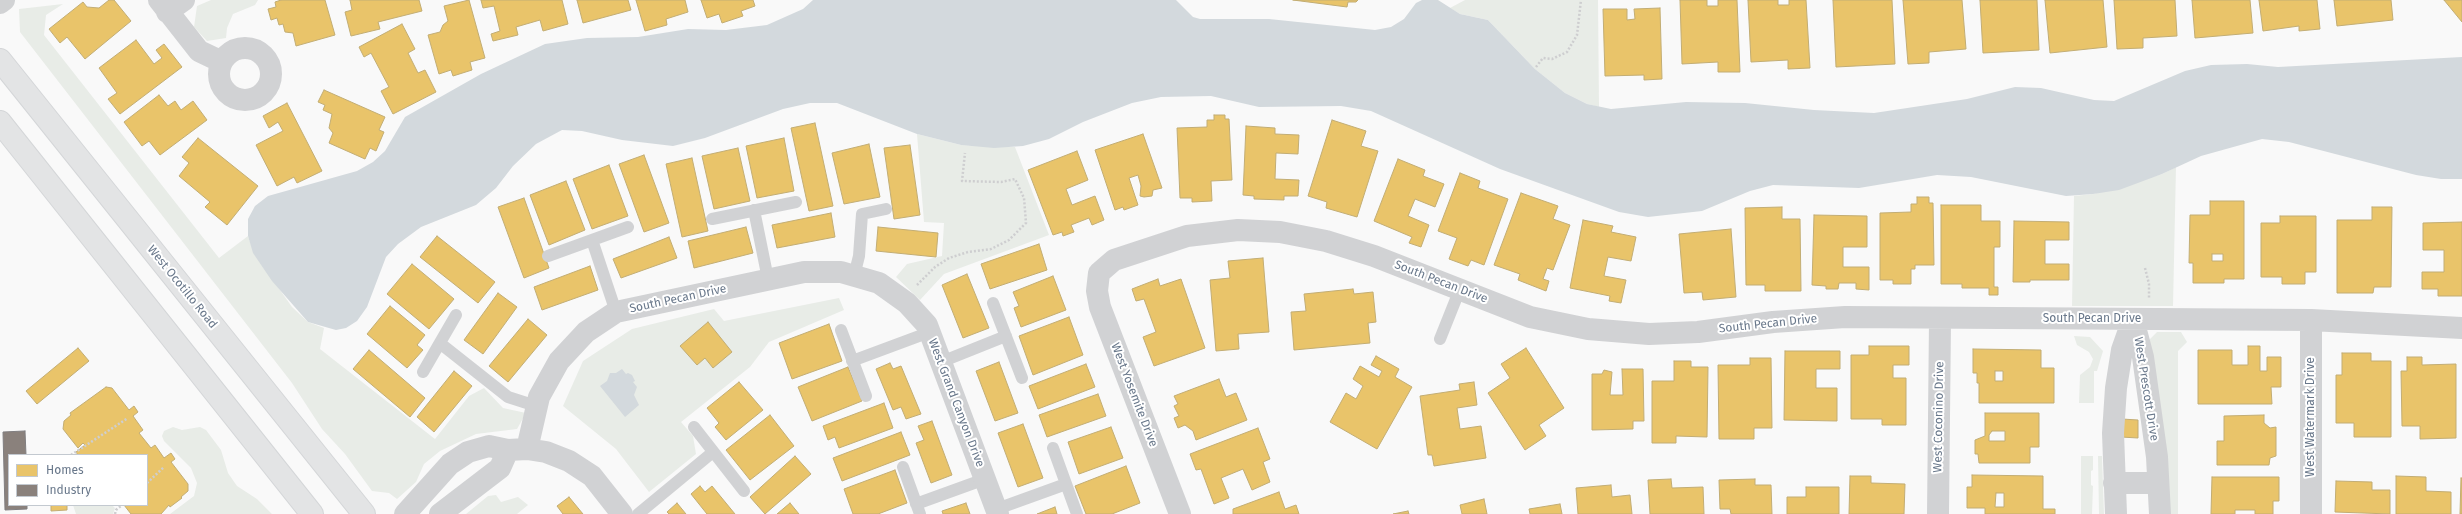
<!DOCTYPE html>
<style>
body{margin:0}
#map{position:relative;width:2462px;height:514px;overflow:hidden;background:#f9f9f9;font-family:"Fira Sans",sans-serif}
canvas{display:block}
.legend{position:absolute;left:8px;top:454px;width:140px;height:52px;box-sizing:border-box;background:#fff;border:1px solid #c3c9d0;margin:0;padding:5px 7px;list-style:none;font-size:12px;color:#68778a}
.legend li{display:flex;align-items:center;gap:8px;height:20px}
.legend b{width:20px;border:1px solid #c3c9d0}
</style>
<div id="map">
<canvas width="2462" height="514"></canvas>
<ul class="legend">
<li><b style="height:11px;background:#e9c46a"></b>Homes</li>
<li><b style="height:11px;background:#8a817c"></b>Industry</li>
</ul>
</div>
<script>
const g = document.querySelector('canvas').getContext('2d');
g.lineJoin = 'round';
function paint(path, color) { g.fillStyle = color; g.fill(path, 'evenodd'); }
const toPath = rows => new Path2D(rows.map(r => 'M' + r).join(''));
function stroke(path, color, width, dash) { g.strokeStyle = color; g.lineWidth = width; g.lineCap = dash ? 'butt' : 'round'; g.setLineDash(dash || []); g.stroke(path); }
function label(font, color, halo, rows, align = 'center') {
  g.font = font + ' "Fira Sans",sans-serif'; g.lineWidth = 4; g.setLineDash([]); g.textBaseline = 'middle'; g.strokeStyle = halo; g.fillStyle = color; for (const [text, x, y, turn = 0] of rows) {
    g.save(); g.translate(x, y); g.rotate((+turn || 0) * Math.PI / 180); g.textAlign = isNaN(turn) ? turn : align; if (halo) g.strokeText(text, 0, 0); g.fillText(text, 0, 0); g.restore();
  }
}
const green = toPath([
 [211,0,258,0,255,5,233,14,227,28,226,38,207,41,194,27,197,6],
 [1465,0,1598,0,1599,107,1587,104,1565,93,1535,69,1488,20,1460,14,1450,8],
 [63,4,46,15,44,35,219,258,248,236,254,253,292,307,308,322,324,328,320,349,435,439,469,396,484,388,503,408,526,413,517,429,476,434,440,451,424,464,416,482,397,499,389,493,372,491,345,454,322,429,292,383,20,32,19,9],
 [917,134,961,145,1015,147,1049,235,944,274,920,300,896,277,907,264,942,256,944,223,924,222],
 [2176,167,2173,306,2072,306,2074,196,2093,194,2162,174],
 [839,298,844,310,769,342,750,367,681,422,693,436,696,454,649,492,616,449,563,406,583,361,632,329,714,309,724,321],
 [2157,332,2181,332,2187,342,2178,351,2178,514,2166,514,2148,341],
 [2074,336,2090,337,2103,351,2097,371,2094,371,2094,403,2079,403,2080,375,2090,367,2093,359,2089,352,2077,345],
 [173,427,182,430,200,427,206,430,221,450,228,473,237,486,257,499,272,514,170,514,194,496,197,483,191,468,164,441,162,436,164,431],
 [2081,456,2093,456,2093,470,2091,471,2091,485,2093,486,2092,514,2081,514],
 [2098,456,2102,456,2104,514,2099,514],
 [496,495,501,502,518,497,528,505,517,514,466,514,488,496],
 [73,505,112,505,115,508,113,514,76,514]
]);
const water = toPath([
 [813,0,1176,0,1193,17,1200,19,1269,19,1375,30,1391,27,1404,19,1416,3,1422,0,1438,0,1460,14,1488,20,1535,69,1565,93,1587,104,1611,109,1686,102,1745,103,1814,110,1874,113,1967,99,2015,87,2041,88,2094,100,2114,101,2185,71,2211,65,2247,64,2278,67,2462,57,2462,179,2441,179,2416,175,2289,142,2262,139,2201,156,2162,174,2119,190,2093,194,2066,196,1971,177,1937,175,1859,188,1773,185,1750,191,1702,211,1648,217,1619,212,1500,169,1371,111,1341,106,1259,107,1211,96,1161,97,1132,103,1083,122,1049,139,1023,146,994,148,961,145,917,134,837,103,810,103,783,109,705,138,673,146,622,140,582,131,562,130,536,144,513,166,496,188,476,205,421,227,398,244,386,257,367,307,357,321,346,328,336,330,308,322,272,281,253,253,248,236,248,219,255,206,268,196,357,171,373,162,385,151,405,117,481,74,545,44,587,38,638,37,688,29,726,30,767,25,803,9],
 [622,369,626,374,628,373,632,375,635,381,633,382,637,387,634,395,639,405,625,417,600,386,607,381,610,373,616,373]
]);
const homes = toPath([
 [109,0,114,0,131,21,85,59,67,37,60,43,49,29,83,2,87,7,99,8,109,0],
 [281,0,325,0,335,35,296,46,293,33,285,32,283,24,279,25,277,18,271,20,268,9,276,7,275,2,281,0],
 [350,0,419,0,422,11,378,22,380,29,351,36,345,12,352,10,350,0],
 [469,0,485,58,470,62,472,70,453,76,451,70,439,74,428,35,440,32,443,25,448,21,444,6,469,0],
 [481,0,562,0,568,24,543,31,540,20,516,27,518,35,493,41,491,34,500,31,494,6,483,8,481,0],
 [577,0,628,0,631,10,583,23,577,0],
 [636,0,685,0,688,12,666,19,667,25,645,31,636,0],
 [701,0,753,0,755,6,741,11,743,16,722,23,719,14,707,18,701,0],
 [1293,0,1358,0,1356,2,1348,2,1347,7,1293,0],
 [1680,0,1707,0,1707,6,1718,6,1718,0,1737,0,1740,72,1718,72,1718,62,1682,64,1680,0],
 [1748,0,1778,0,1778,5,1789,5,1789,0,1806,0,1810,68,1788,69,1788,60,1751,62,1748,0],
 [1833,0,1892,0,1895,64,1836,67,1833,0],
 [1903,0,1962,0,1966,49,1929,52,1929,63,1908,64,1903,0],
 [1980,0,2037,0,2039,50,1983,53,1980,0],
 [2045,0,2103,0,2107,47,2050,53,2045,0],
 [2114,0,2175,0,2177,36,2143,38,2143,48,2117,49,2114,0],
 [2192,0,2250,0,2253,33,2195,38,2192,0],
 [2259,0,2317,0,2320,29,2299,31,2299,26,2263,31,2259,0],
 [2334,0,2391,0,2393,20,2337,26,2334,0],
 [2444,0,2462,0,2462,22,2444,0],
 [1660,8,1662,79,1644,80,1644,75,1605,76,1603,9,1627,9,1627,20,1635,19,1634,9,1660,8],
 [402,24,415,49,408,53,418,73,425,70,436,92,393,114,381,91,389,87,371,53,364,57,359,47,402,24],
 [136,40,154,64,162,58,156,50,164,44,182,67,120,114,108,99,117,93,99,68,136,40],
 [324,90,385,117,379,130,384,132,376,151,370,148,365,159,329,143,333,133,329,128,332,114,323,110,325,105,318,102,324,90],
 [159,95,168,106,175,101,181,110,193,101,207,120,160,155,149,141,142,146,124,122,159,95],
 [287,103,322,171,297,183,294,177,277,186,256,145,283,131,278,122,269,128,263,116,287,103],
 [1214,115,1225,115,1225,119,1229,119,1232,180,1211,181,1212,201,1192,202,1192,198,1180,198,1177,128,1207,127,1207,120,1214,120,1214,115],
 [1332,120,1366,131,1361,146,1378,151,1357,217,1326,208,1327,202,1308,196,1332,120],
 [815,123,833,206,809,211,791,128,815,123],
 [1246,126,1275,128,1275,134,1299,135,1298,154,1276,153,1275,179,1299,180,1298,196,1284,196,1284,200,1254,199,1254,196,1243,195,1246,126],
 [1143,134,1162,188,1153,190,1152,196,1144,197,1140,196,1141,186,1138,175,1129,178,1138,205,1124,210,1123,207,1115,210,1095,150,1143,134],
 [198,138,258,186,227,225,205,207,210,202,179,176,189,163,182,157,198,138],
 [784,138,794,191,757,198,746,146,784,138],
 [869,144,880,197,844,204,832,153,869,144],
 [910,145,920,215,894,219,884,148,910,145],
 [738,148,750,201,714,209,702,156,738,148],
 [1077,151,1088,180,1066,189,1072,205,1095,196,1104,220,1092,225,1089,218,1071,225,1074,232,1063,236,1062,232,1053,235,1028,170,1077,151],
 [644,155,669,223,644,232,619,164,644,155],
 [692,158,708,231,682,237,666,164,692,158],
 [1398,159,1425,170,1423,176,1444,184,1435,207,1415,199,1408,216,1429,225,1421,247,1409,243,1412,237,1374,221,1398,159],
 [609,165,628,216,592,229,573,179,609,165],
 [1460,173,1480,181,1478,188,1508,199,1484,265,1471,260,1468,266,1449,259,1457,238,1438,231,1460,173],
 [566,181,585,230,549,245,530,195,566,181],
 [1521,193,1558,206,1553,219,1570,225,1553,270,1547,268,1543,279,1549,281,1546,291,1518,280,1520,274,1494,265,1521,193],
 [1917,197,1929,197,1929,203,1933,203,1934,265,1915,265,1915,269,1911,269,1911,284,1893,284,1893,280,1880,280,1880,213,1911,212,1911,204,1917,204,1917,197],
 [524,198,549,268,524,278,498,207,524,198],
 [2210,201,2244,201,2244,279,2224,279,2224,283,2193,283,2193,263,2189,263,2190,215,2210,215,2210,201],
 [2212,254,2223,254,2223,261,2212,261,2212,254],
 [1941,205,1981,205,1981,221,2000,221,2000,247,1994,247,1994,287,1998,287,1998,295,1989,295,1989,288,1962,288,1962,284,1941,284,1941,205],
 [1782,207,1782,219,1800,219,1801,291,1765,291,1765,285,1746,285,1745,208,1782,207],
 [2372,207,2392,207,2391,287,2374,287,2373,293,2337,293,2337,220,2372,220,2372,207],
 [831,213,835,237,777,248,772,225,831,213],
 [1814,215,1867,216,1867,247,1843,247,1843,267,1869,267,1869,290,1856,289,1856,283,1839,283,1838,289,1826,289,1826,286,1812,285,1814,215],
 [2280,216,2316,216,2316,272,2305,272,2305,284,2282,284,2282,277,2261,277,2261,223,2280,223,2280,216],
 [1583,220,1613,226,1611,232,1636,237,1631,261,1608,257,1604,276,1626,280,1621,303,1609,301,1610,296,1570,288,1583,220],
 [2014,221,2069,222,2069,240,2045,240,2045,264,2069,264,2069,280,2030,280,2030,282,2013,282,2014,221],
 [2462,222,2462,296,2438,296,2438,289,2422,289,2422,272,2444,272,2444,250,2423,250,2423,223,2462,222],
 [746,227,753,253,694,268,688,241,746,227],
 [878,227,938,233,936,257,876,251,878,227],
 [1731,229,1736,297,1703,300,1702,292,1684,293,1679,234,1731,229],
 [437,236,495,282,478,303,420,257,437,236],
 [669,237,677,258,621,278,613,259,669,237],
 [1039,244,1047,270,990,289,981,264,1039,244],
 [1263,258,1269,332,1238,334,1239,349,1216,351,1210,280,1230,278,1228,261,1263,258],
 [412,264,454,299,429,329,387,294,412,264],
 [590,266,598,290,542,310,534,287,590,266],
 [967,274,989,328,963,338,942,285,967,274],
 [1053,276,1066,310,1021,327,1014,308,1019,306,1013,292,1053,276],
 [1158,279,1160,286,1181,279,1205,348,1154,366,1143,337,1156,332,1144,299,1136,301,1132,289,1158,279],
 [1353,289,1354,294,1373,292,1376,322,1368,323,1370,343,1294,350,1291,312,1306,311,1304,294,1353,289],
 [498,293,517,307,483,354,464,340,498,293],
 [390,306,425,335,417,345,423,350,407,368,367,334,390,306],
 [1069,317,1083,355,1033,375,1019,336,1069,317],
 [528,319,547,335,508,382,489,366,528,319],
 [708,322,732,352,713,368,705,358,697,365,680,346,708,322],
 [829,324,842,361,792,379,779,343,829,324],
 [1869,346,1909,346,1909,365,1893,365,1893,378,1906,378,1906,425,1882,425,1882,419,1851,419,1851,355,1869,355,1869,346],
 [2248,346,2260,346,2260,371,2267,371,2267,357,2281,357,2281,387,2271,387,2272,404,2198,404,2198,350,2232,350,2232,365,2248,365,2248,346],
 [78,348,89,361,37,404,26,391,78,348],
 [1526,348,1564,408,1539,425,1546,436,1525,450,1488,393,1510,378,1501,364,1526,348],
 [1973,349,2041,350,2041,368,2054,368,2054,403,1979,403,1979,383,1977,383,1977,373,1973,373,1973,349],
 [1995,371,2003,371,2003,381,1995,381,1995,371],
 [369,350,425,398,410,417,353,369,369,350],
 [1785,351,1840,351,1840,369,1816,369,1816,388,1837,388,1837,421,1784,420,1785,351],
 [2342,353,2371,353,2371,361,2391,361,2391,437,2354,437,2354,423,2336,423,2336,375,2342,375,2342,353],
 [1376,356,1399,369,1395,377,1412,387,1377,449,1330,422,1346,393,1356,399,1363,386,1353,379,1360,366,1379,377,1382,371,1371,365,1376,356],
 [2407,357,2422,357,2422,365,2456,364,2456,438,2420,439,2420,426,2402,426,2401,371,2407,371,2407,357],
 [1750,358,1771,358,1772,428,1754,428,1754,439,1719,439,1718,365,1750,365,1750,358],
 [1674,361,1691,361,1691,367,1708,367,1707,437,1676,436,1676,443,1652,443,1652,381,1674,381,1674,361],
 [999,362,1018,413,995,421,976,371,999,362],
 [890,363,893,369,901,366,921,414,906,419,901,407,893,410,876,369,890,363],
 [1086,364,1095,387,1038,409,1029,386,1086,364],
 [848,367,862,401,812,421,798,387,848,367],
 [1622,369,1643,369,1644,421,1633,421,1633,429,1592,430,1592,374,1602,374,1604,370,1612,372,1610,395,1623,395,1622,369],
 [454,371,472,386,434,432,417,417,454,371],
 [1219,379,1226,397,1236,393,1247,420,1196,440,1193,431,1185,425,1178,428,1174,418,1179,416,1174,406,1178,404,1174,396,1219,379],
 [739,382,763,410,726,440,715,427,719,423,707,408,739,382],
 [1474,382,1477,405,1457,408,1460,429,1481,426,1486,458,1434,466,1432,455,1428,455,1420,396,1460,390,1459,384,1474,382],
 [106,387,112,388,129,410,134,406,138,412,133,416,143,430,139,433,151,448,155,445,164,458,171,453,175,459,171,462,188,484,188,491,181,497,182,498,170,507,169,505,161,514,131,514,124,505,147,505,147,455,78,455,76,452,85,445,83,443,78,448,63,429,64,421,71,415,70,413,106,387],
 [1098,394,1106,416,1047,437,1039,415,1098,394],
 [884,403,893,428,839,448,835,437,828,440,823,426,884,403],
 [1985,413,2039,413,2039,447,2030,447,2030,463,1979,463,1978,454,1975,454,1975,440,1985,436,1985,413],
 [1992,431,2005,431,2005,441,1989,441,1989,435,1992,431],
 [770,415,794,446,750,480,726,450,770,415],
 [2264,415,2264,423,2270,428,2276,427,2276,456,2270,458,2269,465,2217,465,2217,441,2224,441,2224,416,2264,415],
 [2122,419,2138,420,2138,438,2121,437,2122,419],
 [932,421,952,475,931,483,916,443,924,440,918,426,932,421],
 [1023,424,1043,478,1018,487,998,433,1023,424],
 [1111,427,1123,458,1079,474,1068,442,1111,427],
 [1258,428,1270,459,1263,462,1270,482,1252,490,1243,469,1221,478,1229,498,1214,504,1201,469,1196,470,1190,454,1258,428],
 [901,432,910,455,842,481,833,458,901,432],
 [795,456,811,474,765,514,750,497,795,456],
 [1126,466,1140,503,1112,514,1086,514,1075,486,1126,466],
 [895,470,907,503,878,514,853,514,844,489,895,470],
 [1972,475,2043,476,2043,509,2055,509,2055,514,1985,514,1985,508,1967,508,1967,487,1972,487,1972,475],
 [1996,493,2004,493,2004,507,1995,507,1996,493],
 [1850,476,1871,476,1871,483,1905,484,1904,514,1849,514,1850,476],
 [2396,476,2426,477,2426,491,2451,492,2451,514,2396,514,2396,476],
 [2212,477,2279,477,2279,501,2273,501,2273,514,2255,514,2255,510,2235,510,2235,514,2211,514,2212,477],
 [2461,478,2462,478,2462,514,2460,514,2461,478],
 [1671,479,1672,488,1703,487,1704,514,1650,514,1648,480,1671,479],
 [1755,479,1755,485,1771,485,1772,514,1731,514,1730,509,1720,509,1719,480,1755,479],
 [2336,481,2372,482,2372,490,2390,490,2390,514,2335,512,2336,481],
 [1611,485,1612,497,1630,495,1632,514,1578,514,1576,488,1611,485],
 [700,486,705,492,712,486,735,514,707,514,691,494,700,486],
 [1806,487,1839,487,1839,514,1787,514,1787,497,1806,497,1806,487],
 [1279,492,1285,509,1296,505,1299,514,1233,514,1233,509,1279,492],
 [569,497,583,514,563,514,557,506,569,497],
 [1484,499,1487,514,1462,514,1460,505,1484,499],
 [677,503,686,514,669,514,667,512,677,503],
 [790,503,799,514,777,514,790,503],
 [966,503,970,514,943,514,942,511,966,503],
 [1560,504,1562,514,1530,514,1529,509,1560,504],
 [51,505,67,505,67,510,51,511,51,505],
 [1055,507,1057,514,1037,514,1055,507],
 [1408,511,1409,514,1393,514,1408,511]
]);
const industry = toPath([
 [25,431,26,455,9,455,9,505,27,505,27,509,5,510,3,432,25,431]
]);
const path = toPath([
 [1536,67,1543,58,1552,59,1567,52,1577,35,1581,0],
 [2145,268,2149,284,2149,298],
 [917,285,935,267,949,258,968,252,991,249,1009,240,1026,223,1024,198,1015,179,1001,182,962,181,965,153],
 [71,455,128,418],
 [147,483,164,467],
 [115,514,116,510,122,505]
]);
const lane = toPath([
 [754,210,768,279],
 [712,219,796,202],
 [592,240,616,312],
 [548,256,628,227],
 [854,276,859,256,862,214,886,209],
 [993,303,1022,378],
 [841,330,866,396],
 [1440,339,1460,289],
 [441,344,508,397,536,406],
 [852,361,930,332],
 [941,362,1006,336],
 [423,372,456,315],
 [694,427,744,491],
 [1053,448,1077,514],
 [903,467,920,514],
 [916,504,985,479],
 [997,509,1066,484],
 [638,514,713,452]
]);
const street = toPath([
 [159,0,199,51,222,62],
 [0,3,4,0],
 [167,12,184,0],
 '219 74a26 26 0 1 1 52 0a26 26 0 1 1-52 0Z',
 [2133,319,2143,357,2157,457,2160,514],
 [527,449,539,397,559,361,586,332,616,312,804,272,841,272,879,283,907,303,927,325,998,514],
 [2114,483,2158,483],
 [405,514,450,464,468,452,489,446,508,450,527,449,546,452,569,461,592,476,622,514],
 [440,514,500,468,508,450],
 [1180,514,1100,307,1097,291,1099,273,1114,260,1187,236,1238,230,1280,232,1326,241,1374,256,1530,317,1588,329,1649,334,1698,332,1773,322,1845,317,2311,320,2462,328],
 [1938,514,1940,320],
 [2116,514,2113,433,2116,388,2122,350,2133,319],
 [2311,514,2311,320]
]);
const secondary = toPath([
 [0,60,364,514],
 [0,122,312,514]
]);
const streetNames = [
 ["South Pecan Drive",1441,282,21],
 ["West Ocotillo Road",182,287,51],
 ["South Pecan Drive",678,299,-12],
 ["South Pecan Drive",2092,319],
 ["South Pecan Drive",1768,324,-6],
 ["West Prescott Drive",2146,389,81],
 ["West Yosemite Drive",1134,395,69],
 ["West Grand Canyon Drive",956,403,69],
 ["West Coconino Drive",1939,417,-89],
 ["West Watermark Drive",2311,417,-90]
];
paint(green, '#e8ece7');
paint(water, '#d3d9dd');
paint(homes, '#e9c46a');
stroke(homes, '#c2ad74', 1);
paint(industry, '#8a817c');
stroke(industry, '#807e80', 1);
stroke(secondary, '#d4d6d8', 24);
stroke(path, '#ceced0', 2.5, [2, 2]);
stroke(lane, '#d1d2d4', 12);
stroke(street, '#d1d2d4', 22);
stroke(secondary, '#e3e4e5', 22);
label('12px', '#68778a', '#fff', streetNames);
</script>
